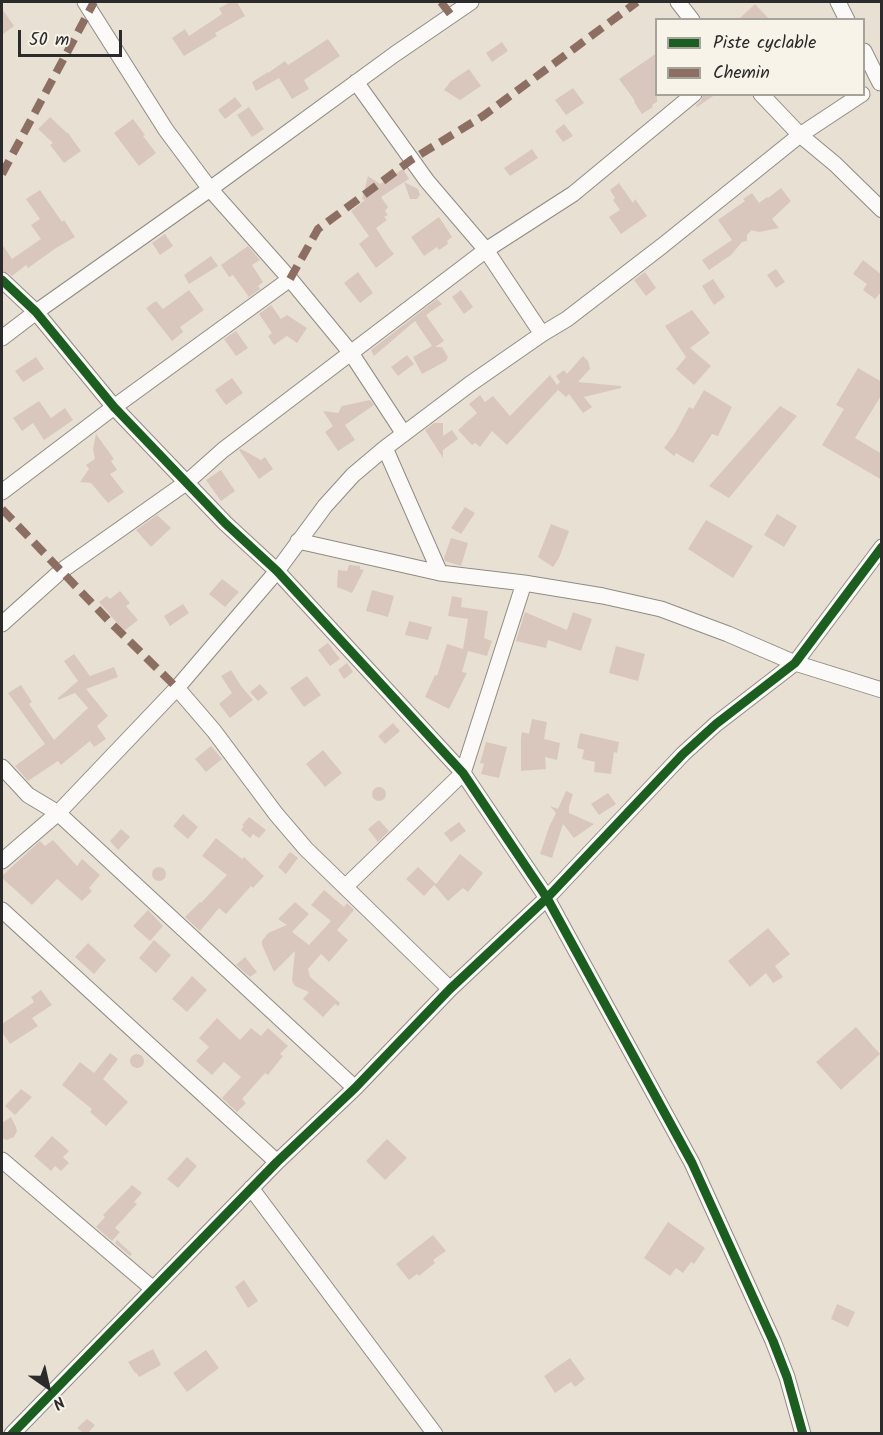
<!DOCTYPE html>
<style>
body{margin:0}
#map{position:relative;width:883px;height:1435px;overflow:hidden;background:#e8e0d2;font-family:Kalam,sans-serif}
canvas{display:block}
.frame{position:absolute;inset:0;border:3px solid #2b2b2b;pointer-events:none}
.legend{position:absolute;left:655px;top:18px;width:210px;height:78px;box-sizing:border-box;background:#f7f3e8;border:2px solid #a5a39c;margin:0;padding:8px 10px;list-style:none;font-size:18px;color:#2b2b2b}
.legend li{display:flex;align-items:center;gap:12px;height:30px}
.legend b{width:30px;border:2px solid #a5a39c}
.north{position:absolute;left:18px;top:1357px;width:60px;height:60px;-webkit-text-stroke:4px #f7f3e8;paint-order:stroke;rotate:146deg;font-size:16px;font-weight:700;line-height:24px;text-align:center;color:#2b2b2b}
.north::after{content:'';display:block;margin:auto;width:21px;height:27px;background:#2b2b2b;clip-path:polygon(50% 0,100% 100%,50% 72%,0 100%)}
.scale{position:absolute;left:18px;top:30px;width:104px;height:27px;box-sizing:border-box;border:3px solid #2b2b2b;border-top:0;padding-left:8px;font-size:18px;line-height:21px;white-space:nowrap;color:#2b2b2b;-webkit-text-stroke:4px #f7f3e8;paint-order:stroke}
</style>
<div id="map">
<canvas width="883" height="1435"></canvas>
<div class="frame"></div>
<ul class="legend">
<li><b style="height:8px;background:#1b5e20"></b>Piste cyclable</li>
<li><b style="height:8px;background:#8d6e63"></b>Chemin</li>
</ul>
<div class="north">N</div>
<div class="scale">50 m</div>
</div>
<script>
const g = document.querySelector('canvas').getContext('2d');
g.lineJoin = 'round';
function paint(path, color) { g.fillStyle = color; g.fill(path, 'evenodd'); }
const toPath = rows => new Path2D(rows.map(r => 'M' + r).join(''));
function stroke(path, color, width, dash) { g.strokeStyle = color; g.lineWidth = width; g.lineCap = dash ? 'butt' : 'round'; g.setLineDash(dash || []); g.stroke(path); }
const building = toPath([
 [231,2,237,2,245,16,215,33,217,36,184,56,172,38,185,29,189,36,222,14,219,8],
 [755,4,770,20,738,20],
 [2,9,14,26,2,35],
 [328,39,340,56,304,80,309,89,292,99,279,78,256,91,252,82,268,72,268,73,285,61,288,65],
 [502,42,508,51,492,62,486,53],
 [657,53,657,102,652,105,653,107,642,114,634,102,635,101,619,79],
 [469,69,481,86,460,100,444,90,451,81],
 [573,88,584,103,566,115,555,100],
 [703,94,716,94,697,107,696,105,701,101],
 [235,97,242,106,225,119,218,110],
 [249,107,264,129,252,137,237,115],
 [50,117,67,133,68,133,81,151,64,163,50,145,53,143,38,129],
 [133,119,145,135,143,136,156,153,139,166,114,133],
 [564,124,573,136,563,142,555,131],
 [532,149,538,158,510,176,504,168],
 [403,169,409,179,404,182,418,189,420,195,417,199,410,199,404,182,381,197,388,207,385,211,388,215,384,217,387,220,376,228,389,248,394,254,376,268,359,244,369,236,351,211,365,200,362,199,368,176,380,184],
 [619,183,633,203,635,199,647,216,621,234,609,217,620,210,613,200,615,198,610,190],
 [781,188,791,201,772,219,779,228,759,232,750,230,751,231,747,235,747,241,742,242,731,255,709,270,702,260,732,240,718,220,745,201,743,199,752,193,759,203,767,197,768,198],
 [40,190,62,222,64,220,75,237,56,248,28,268,26,265,12,276,8,273,2,271,2,244,12,259,41,239,31,225,40,219,26,199],
 [439,217,452,237,447,241,448,244,439,250,437,247,424,256,411,237],
 [165,234,173,246,160,255,152,243],
 [248,246,260,260,252,265,263,282,258,286,260,289,249,297,233,275,229,277,221,265],
 [211,256,218,266,189,284,184,275],
 [863,260,882,275,882,291,875,299,863,290,867,284,853,274],
 [776,269,785,282,776,288,767,275],
 [358,272,373,293,360,303,344,283],
 [645,272,656,288,646,296,634,280],
 [713,279,725,297,714,305,702,286],
 [189,290,204,310,180,327,183,332,172,341,146,308,156,301,163,309],
 [461,290,473,307,464,314,452,297],
 [437,299,442,304,426,315,444,341,435,347,442,347,448,357,446,361,422,374,413,357,432,346,415,321,374,356,371,350],
 [271,305,281,319,287,315,307,328,297,343,287,336,274,345,268,336,272,333,259,314],
 [692,310,710,333,690,348,711,366,694,385,676,369,686,357,665,326],
 [236,331,248,348,236,356,224,339],
 [407,355,414,364,398,376,391,367],
 [583,356,588,361,590,369,578,382,621,386,621,388,584,397,592,407,583,413,569,394,566,397,558,390,507,445,492,431,480,447,475,443,472,445,458,430,477,413,469,404,480,395,485,402,493,396,510,416,550,375,557,385,560,382,556,376,564,370,567,374],
 [36,357,44,369,23,382,15,371],
 [858,368,882,382,882,394,855,438,882,454,882,480,822,445,844,409,836,405],
 [232,378,243,393,226,405,215,390],
 [704,390,732,407,718,436,712,434,693,463,676,453,674,456,664,448,675,433,689,407,693,409],
 [370,400,374,405,345,425,355,440,338,451,325,432,333,426,323,411,338,413,342,406],
 [39,401,51,418,65,408,73,420,44,440,33,423,22,431,13,418],
 [780,406,797,416,729,498,709,486],
 [434,423,443,423,443,436,452,430,458,439,443,450,443,458,425,430],
 [96,434,114,459,111,461,117,470,110,474,124,492,108,503,91,483,80,482,89,469,86,465,95,459,93,449],
 [241,449,261,460,265,457,273,469,259,479,239,450],
 [221,470,235,491,221,501,206,480],
 [465,507,475,513,461,534,451,528],
 [777,514,797,526,784,547,764,535],
 [157,515,171,528,151,547,136,530],
 [706,520,753,546,733,578,688,549],
 [551,524,569,531,559,558,553,567,538,557],
 [451,538,468,543,461,566,445,561,444,558],
 [349,565,360,566,360,569,364,570,352,593,337,587,338,570,347,571],
 [222,579,239,592,225,607,209,594],
 [372,590,394,596,388,617,366,611],
 [120,591,130,603,126,606,138,620,124,631,99,602,107,596,110,599],
 [452,596,462,598,461,607,488,611,484,638,492,641,487,656,468,651,462,672,467,673,449,709,425,697,435,675,437,676,447,644,463,649,468,619,448,616],
 [183,604,189,613,170,626,164,616],
 [525,612,567,630,573,612,592,619,581,651,548,640,546,648,516,641],
 [409,621,432,627,428,640,405,635],
 [328,643,340,659,330,666,318,650],
 [616,646,645,654,638,681,609,673],
 [74,654,90,676,114,667,118,677,86,689,108,716,97,726,106,739,94,747,90,741,61,765,58,761,28,781,15,766,45,744,8,693,21,685,32,702,29,704,54,740,88,708,75,693,58,700,58,698,78,681,64,661],
 [347,663,353,672,344,679,338,670],
 [231,670,241,686,253,700,230,718,219,704,232,693,221,676],
 [307,676,321,695,304,707,290,688],
 [260,684,268,693,258,701,250,692],
 [532,719,547,722,544,739,560,743,557,760,545,757,546,769,521,771,521,739,522,732,529,734],
 [393,723,400,731,385,744,378,736],
 [580,733,619,742,617,753,614,752,611,774,594,772,595,762,582,759,584,750,577,748],
 [486,742,507,747,499,778,481,774,484,764,480,763],
 [211,746,222,759,206,772,195,759],
 [323,750,342,773,325,787,306,764],
 '372 794a7 7 0 1 1 14 0a7 7 0 1 1-14 0Z',
 [566,791,573,794,569,807,569,813,594,824,574,838,563,824,552,858,540,854,549,827,556,813,550,806,558,809],
 [608,793,616,804,599,815,591,804],
 [183,814,198,827,188,839,173,826],
 [249,817,266,830,259,838,253,834,250,838,241,830,244,826,242,825],
 [379,820,389,831,378,842,368,829],
 [459,822,466,831,451,842,444,833],
 [121,829,130,837,118,850,110,841],
 [216,838,242,859,244,857,264,876,253,888,251,886,226,914,219,908,200,931,185,917,200,902,201,903,227,875,202,856],
 [53,840,77,866,82,859,100,875,89,888,92,891,82,901,57,879,32,905,2,878,2,876,40,841,45,846],
 [290,852,298,858,286,874,278,867],
 [460,854,483,873,468,892,463,888,448,901,434,885,424,896,406,879,418,867,436,884],
 '152 874a7 7 0 1 1 14 0a7 7 0 1 1-14 0Z',
 [324,890,344,907,347,903,354,910,337,930,348,940,329,962,321,954,308,969,310,977,340,1003,338,1006,335,1004,323,1017,303,999,309,992,295,986,293,983,292,980,295,951,274,972,262,945,262,941,268,933,287,925,278,919,295,902,309,914,292,932,309,945,331,921,311,905],
 [148,910,163,926,150,941,133,926],
 [768,928,790,954,775,966,783,977,773,983,766,973,750,987,728,961],
 [154,940,171,955,156,973,139,958],
 [88,943,106,960,94,974,75,957],
 [245,957,257,972,250,977,236,965],
 [192,976,207,990,187,1012,172,999],
 [41,990,52,1005,32,1018,38,1026,10,1044,2,1032,2,1024,34,1002,31,997],
 [217,1018,240,1040,251,1028,261,1036,268,1028,288,1046,280,1054,283,1056,268,1075,265,1073,242,1099,246,1103,237,1112,222,1098,241,1077,224,1062,212,1075,196,1061,209,1047,199,1038],
 [856,1027,880,1054,841,1090,816,1062],
 [110,1053,118,1059,103,1079,128,1102,106,1126,90,1112,92,1109,62,1085,80,1062,94,1073],
 '130 1061a7 7 0 1 1 14 0a7 7 0 1 1-14 0Z',
 [21,1089,32,1097,15,1115,5,1106],
 [11,1117,16,1127,17,1131,14,1137,7,1140,2,1138,2,1123],
 [52,1136,69,1151,63,1157,69,1163,61,1171,55,1166,51,1171,34,1156],
 [387,1139,407,1158,385,1180,366,1161],
 [187,1157,197,1166,178,1188,167,1179],
 [132,1185,142,1193,134,1202,137,1204,115,1228,120,1232,112,1241,96,1227,105,1217,103,1215],
 [668,1222,705,1248,694,1264,691,1262,683,1273,676,1268,670,1276,644,1258],
 [433,1235,446,1251,433,1260,435,1263,419,1276,417,1274,409,1280,396,1264],
 [117,1240,132,1254,130,1256,115,1243],
 [244,1280,258,1301,248,1308,235,1287],
 [837,1304,855,1312,848,1327,831,1319],
 [153,1349,161,1365,139,1377,136,1372,135,1373,128,1362],
 [206,1350,219,1368,187,1392,173,1373],
 [570,1358,585,1379,575,1387,571,1382,555,1393,544,1376],
 [87,1419,95,1425,87,1434,85,1434,77,1428]
]);
const street = toPath([
 [85,2,166,130,210,189,290,279,351,353,404,434],
 [678,2,692,20],
 [838,2,847,20],
 [864,51,880,83],
 [356,82,427,181,486,250,542,334],
 [761,94,800,135,835,164,882,210],
 [2,280,36,312,114,407,225,523,277,571,463,773,547,898,692,1163,773,1341,787,1377,803,1434],
 [2,338,36,312,210,189,395,54,471,2],
 [385,448,440,573],
 [2,492,114,407,290,279],
 [298,541,440,573,524,583,603,596,661,609,728,634,795,663,882,690],
 [2,624,61,571,187,482,223,450,486,250,573,194,694,94],
 [177,688,214,731,276,814,306,849,450,989],
 [2,767,28,795,58,813,355,1088],
 [2,861,58,813,177,688,277,571,325,506,353,475,385,448,470,384,542,334,567,319,662,246,800,135,862,94],
 [345,887,463,773,524,583],
 [2,910,277,1162],
 [2,1160,153,1289],
 [251,1188,435,1434],
 [12,1434,277,1162,355,1088,450,989,547,898,683,754,716,724,795,663,882,547]
]);
const quiet = toPath([
 [441,2,451,15],
 [2,174,94,2],
 [290,279,318,229,411,160,483,116,637,2],
 [2,509,108,620,177,688]
]);
const cycleway = toPath([
 [2,280,36,312,114,407,225,523,277,571,463,773,547,898,692,1163,773,1341,787,1377,803,1434],
 [12,1434,277,1162,355,1088,450,989,547,898,683,754,716,724,795,663,882,547]
]);
paint(building, '#d9c7be');
stroke(street, '#8f8b84', 17);
stroke(street, '#fcfaf8', 15);
stroke(quiet, '#8d6e63', 8, [15, 8]);
stroke(cycleway, '#1b5e20', 9);
</script>
